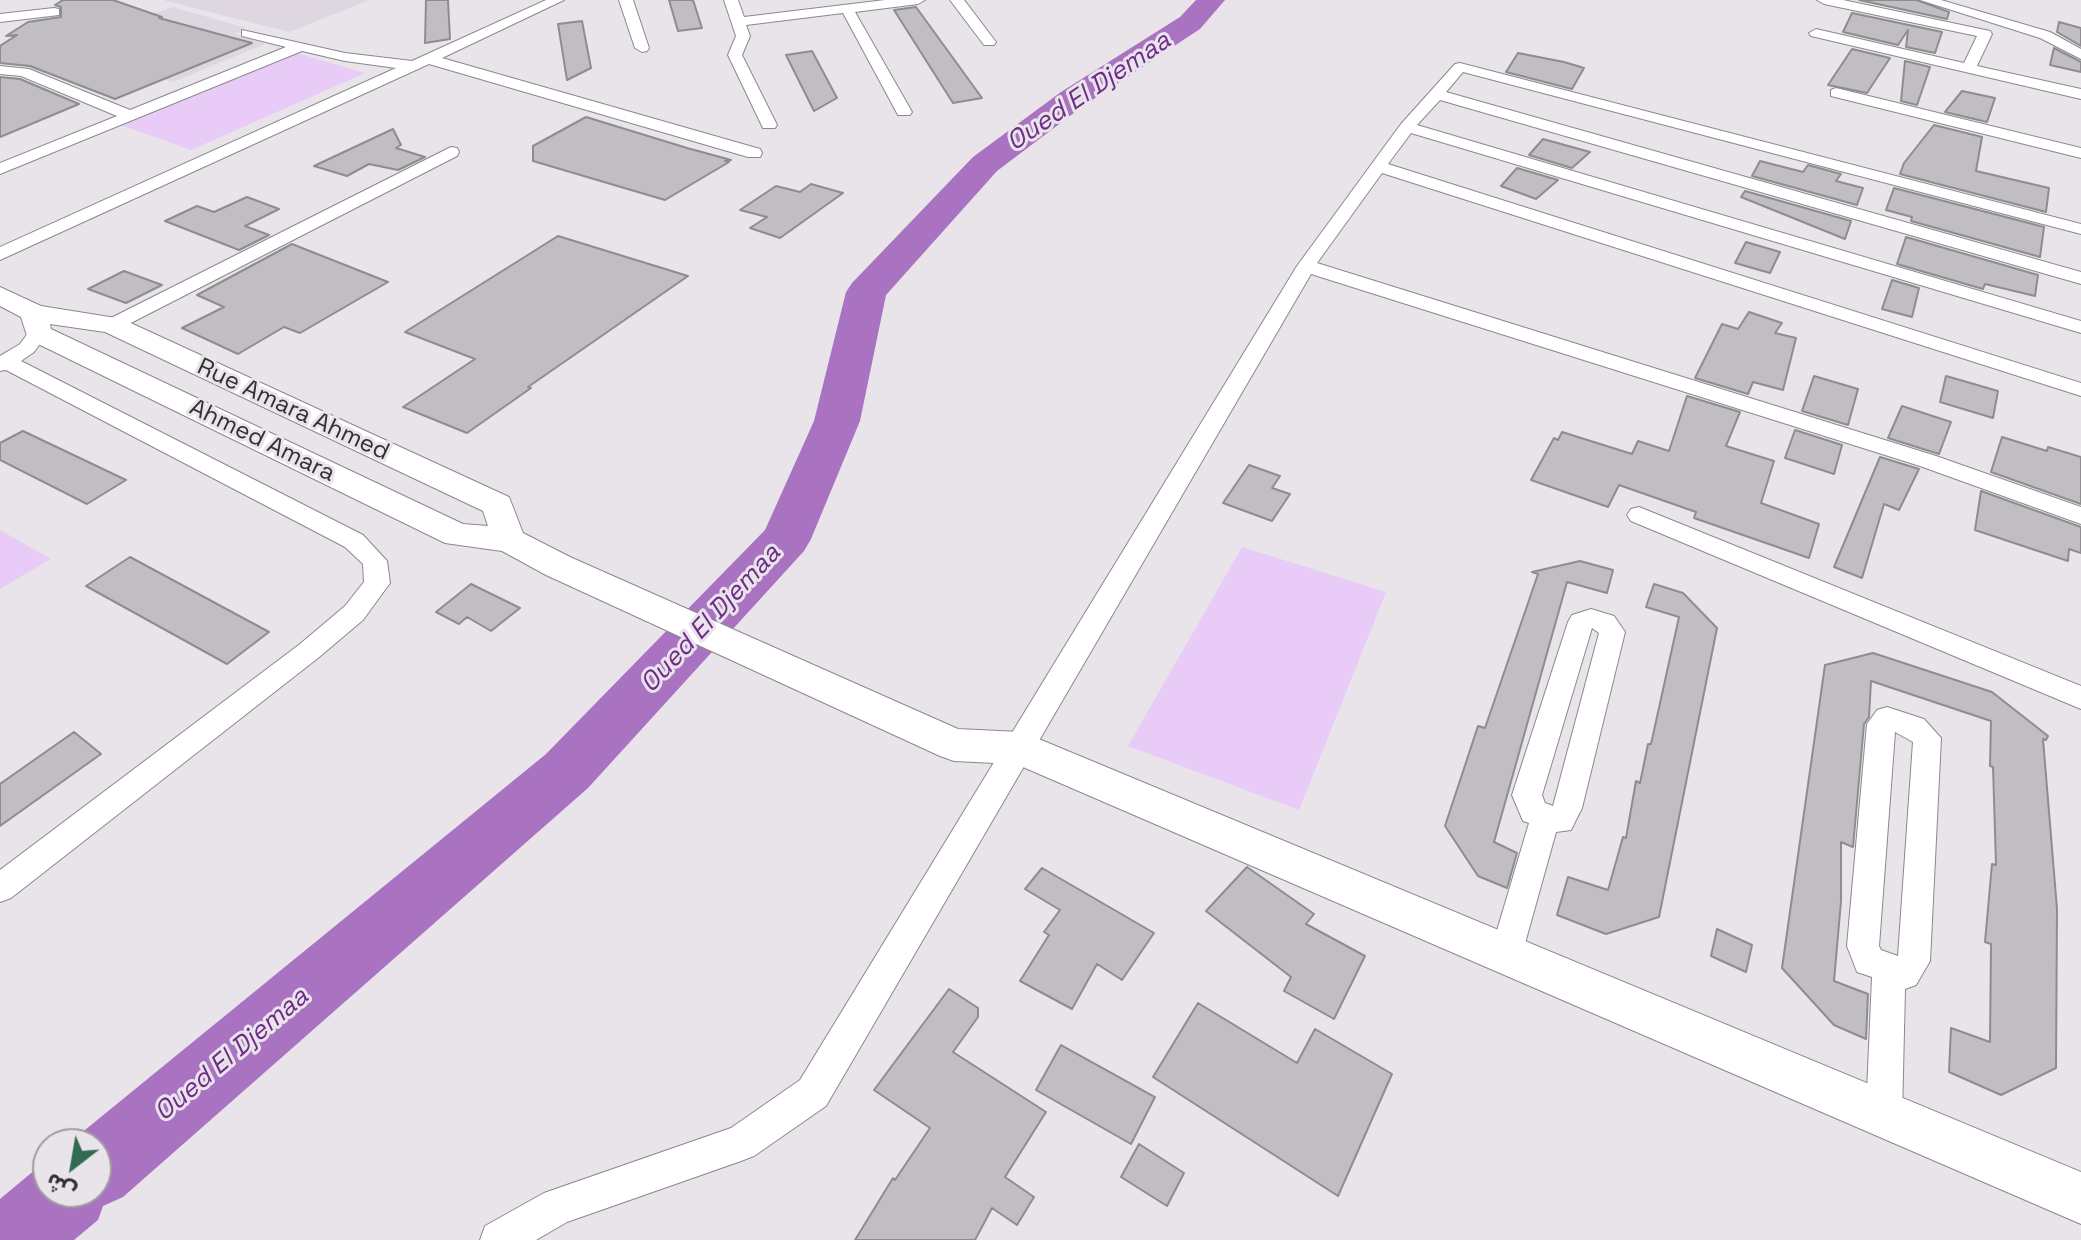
<!DOCTYPE html>
<meta charset="utf-8">
<style>
body{margin:0}
#map{position:relative;width:2081px;height:1240px;overflow:hidden;background:#e8e4ea;font-family:"Space Grotesk","Noto Sans Arabic",sans-serif}
canvas{display:block}
.north{position:absolute;left:32px;top:1128px;width:80px;height:80px;box-sizing:border-box;background:#e8e4ea;border:2px solid #a09ca1;border-radius:50%;rotate:211deg;font-size:22px;font-weight:700;line-height:32px;text-align:center;color:#333133}
.north::after{content:'';display:block;margin:auto;width:28px;height:36px;background:#326b54;clip-path:polygon(50% 0,100% 100%,50% 72%,0 100%)}
</style>
<div id="map">
<canvas width="2081" height="1240"></canvas>
<div class="north">ش</div>
</div>
<script>
const g = document.querySelector('canvas').getContext('2d');
g.lineJoin = 'round';
function paint(path, color) { g.fillStyle = color; g.fill(path, 'evenodd'); }
const toPath = rows => new Path2D(rows.map(r => 'M' + r).join(''));
function stroke(path, color, width, dash) { g.strokeStyle = color; g.lineWidth = width; g.lineCap = dash ? 'butt' : 'round'; g.setLineDash(dash || []); g.stroke(path); }
function label(font, color, halo, rows, align = 'center') {
  g.font = font + ' "Space Grotesk",sans-serif'; g.lineWidth = 6; g.setLineDash([]); g.textBaseline = 'middle'; g.strokeStyle = halo; g.fillStyle = color; for (const [text, x, y, turn = 0] of rows) {
    g.save(); g.translate(x, y); g.rotate((+turn || 0) * Math.PI / 180); g.textAlign = isNaN(turn) ? turn : align; if (halo) g.strokeText(text, 0, 0); g.fillText(text, 0, 0); g.restore();
  }
}
const built = toPath([
 [163,0,369,0,289,32],
 [172,7,246,28,235,34,265,44,173,82,146,73,81,85,17,65]
]);
const green = toPath([
 [297,53,365,73,191,150,121,125],
 [0,530,51,559,0,589],
 [1242,547,1386,592,1299,810,1128,746]
]);
const river = toPath([
 [1196,0,1225,0,1200,29,1083,106,997,171,886,295,860,421,811,539,804,551,588,788,123,1197,103,1206,98,1220,74,1240,0,1240,0,1199,42,1164,48,1162,48,1192,96,1192,96,1144,69,1143,546,754,765,530,814,421,846,292,852,283,973,157,1061,92,1180,17,1196,0]
]);
const building = toPath([
 [63,0,113,0,162,17,159,18,252,43,115,99,30,66,0,63,0,46,17,35,6,36,28,22,61,17,61,7,55,5,63,0],
 [426,0,448,0,450,39,425,43,426,0],
 [669,0,693,0,702,28,678,31,669,0],
 [1859,0,1917,0,1949,12,1947,19,1859,0],
 [916,7,982,98,953,103,894,10,916,7],
 [1852,13,1942,32,1935,53,1906,47,1908,30,1898,45,1843,32,1852,13],
 [582,21,591,68,567,80,558,24,582,21],
 [2059,22,2081,28,2081,46,2057,32,2059,22],
 [2054,48,2081,62,2081,72,2050,65,2054,48],
 [1852,49,1890,58,1867,93,1828,85,1852,49],
 [812,51,837,98,814,111,786,55,812,51],
 [1518,53,1564,62,1584,68,1572,89,1506,72,1518,53],
 [1905,61,1930,67,1917,105,1901,101,1905,61],
 [0,77,20,79,79,104,0,137,0,77],
 [1962,91,1995,98,1987,122,1945,112,1962,91],
 [586,117,687,148,731,160,725,161,729,162,665,200,533,161,533,146,586,117],
 [1934,125,1982,137,1976,171,2049,188,2046,212,1900,174,1904,163,1934,125],
 [393,129,401,145,396,148,425,157,398,170,369,164,347,176,314,166,393,129],
 [1543,139,1590,152,1572,168,1529,155,1543,139],
 [1760,161,1803,172,1808,165,1841,174,1836,181,1863,188,1857,205,1752,176,1760,161],
 [1517,168,1558,180,1536,199,1501,186,1517,168],
 [811,184,843,193,780,238,750,228,767,217,740,210,776,186,800,192,811,184],
 [1894,188,2044,227,2040,257,1911,221,1912,217,1886,210,1894,188],
 [1745,191,1851,221,1845,239,1741,197,1745,191],
 [247,197,279,209,245,226,269,235,239,250,165,221,197,206,214,212,247,197],
 [558,236,688,276,528,387,531,388,467,433,403,407,475,359,405,332,558,236],
 [1906,237,2038,275,2035,296,1985,284,1983,289,1897,264,1906,237],
 [1746,242,1780,252,1770,273,1735,263,1746,242],
 [292,244,388,282,300,333,284,327,238,354,182,328,224,307,197,295,292,244],
 [124,271,162,285,126,303,88,289,124,271],
 [1892,280,1919,288,1912,317,1882,309,1892,280],
 [1749,312,1782,323,1775,333,1796,338,1783,390,1753,382,1748,394,1695,378,1722,324,1738,329,1749,312],
 [1814,376,1858,389,1848,425,1802,411,1814,376],
 [1946,376,1998,391,1993,418,1940,402,1946,376],
 [1687,396,1740,412,1726,446,1774,461,1761,503,1819,524,1809,558,1694,518,1696,512,1619,485,1608,507,1531,480,1554,438,1558,440,1562,432,1632,454,1638,441,1669,451,1687,396],
 [1902,406,1951,422,1939,454,1888,438,1902,406],
 [1795,430,1842,445,1834,474,1785,458,1795,430],
 [23,431,126,480,87,504,0,460,0,443,23,431],
 [2002,437,2047,451,2048,447,2081,457,2081,504,1991,472,2002,437],
 [1880,457,1919,469,1899,510,1884,504,1862,578,1834,567,1880,457],
 [1249,465,1280,476,1272,488,1290,494,1272,521,1223,503,1249,465],
 [1981,491,2081,527,2081,553,2069,549,2068,561,1975,530,1981,491],
 [130,557,269,632,227,664,86,586,130,557],
 [1580,561,1613,570,1607,593,1567,582,1494,842,1517,853,1507,888,1478,876,1445,826,1478,726,1485,728,1538,574,1532,572,1580,561],
 [471,584,520,608,491,631,467,617,459,624,436,612,471,584],
 [1654,584,1683,593,1717,628,1659,917,1606,934,1557,915,1568,877,1608,890,1623,837,1626,838,1636,781,1640,783,1648,744,1651,744,1679,617,1646,607,1654,584],
 [1873,653,1992,692,2048,736,2046,740,2043,739,2057,909,2056,1068,2001,1095,1949,1072,1951,1028,1990,1042,1991,944,1985,942,1992,864,1996,865,1993,767,1990,766,1991,721,1871,681,1869,717,1864,724,1853,847,1841,842,1841,901,1834,981,1868,994,1866,1039,1834,1025,1782,968,1825,665,1873,653],
 [74,732,101,754,0,826,0,784,74,732],
 [1247,867,1314,914,1306,924,1365,956,1334,1019,1284,991,1291,977,1206,911,1247,867],
 [1042,868,1154,933,1122,980,1097,964,1072,1009,1020,981,1049,935,1044,932,1060,910,1025,889,1042,868],
 [1717,929,1752,945,1746,972,1711,956,1717,929],
 [949,989,978,1008,978,1017,953,1052,1046,1112,1005,1177,1034,1197,1017,1225,992,1208,975,1240,855,1240,893,1178,895,1180,930,1128,874,1090,949,989],
 [1198,1003,1297,1063,1315,1029,1392,1074,1338,1196,1153,1077,1198,1003],
 [1061,1045,1155,1097,1131,1144,1036,1090,1061,1045],
 [1139,1144,1184,1173,1167,1206,1121,1177,1139,1144]
]);
const street = toPath([
 [546,0,564,0,442,58,760,149,762,153,760,157,748,157,429,64,0,260,0,247,396,68,345,61,302,51,0,174,0,163,117,116,21,76,0,74,0,66,29,69,130,110,286,47,242,36,242,30,345,53,412,61,546,0],
 [619,0,633,0,649,48,647,51,642,52,635,48,619,0],
 [724,0,738,0,744,17,885,0,925,0,918,4,855,12,912,112,910,115,898,115,843,13,746,25,750,36,742,55,777,125,775,128,763,128,728,55,736,36,724,0],
 [950,0,964,0,996,42,994,45,984,45,950,0],
 [1817,0,1843,0,1990,31,1992,34,1977,66,2081,89,2081,99,1811,36,1809,33,1816,29,1964,63,1977,36,1824,4,1817,0],
 [1920,0,1941,0,2050,32,2081,49,2081,59,2040,38,1920,0],
 [54,8,59,9,59,15,0,22,0,14,54,8],
 [1460,63,2081,224,2081,234,1463,72,1446,92,2081,272,2081,284,1440,100,1417,125,2081,321,2081,333,1411,133,1388,164,2081,383,2081,396,1382,173,1317,263,1936,456,2081,507,2081,524,1920,466,1311,274,826,1106,754,1156,741,1161,567,1222,536,1240,480,1240,485,1226,544,1193,731,1128,800,1080,1297,266,1401,124,1455,64,1460,63],
 [1836,88,2081,148,2081,158,1831,96,1831,90,1836,88],
 [451,147,457,148,459,152,457,156,119,329,105,329,102,325,105,321,451,147],
 [38,327,48,333,34,352,21,361,363,535,387,561,390,583,363,620,318,658,11,898,0,902,0,870,300,644,345,606,364,582,363,564,345,547,6,370,0,371,0,356,20,344,31,329,38,327],
 [1639,507,2081,686,2081,709,1631,521,1627,515,1631,509,1639,507],
 [1591,609,1614,616,1625,632,1582,808,1571,830,1556,832,1522,954,1518,965,1506,969,1494,965,1490,954,1529,823,1523,821,1512,795,1568,622,1572,615,1591,609],
 [1592,628,1599,633,1553,806,1545,803,1542,795,1592,628],
 [1887,707,1924,719,1941,738,1930,961,1916,985,1905,989,1902,1115,1897,1128,1884,1133,1871,1128,1866,1115,1872,977,1857,972,1847,946,1867,724,1877,710,1887,707],
 [1895,732,1913,742,1898,956,1881,950,1879,946,1895,732]
]);
const secondary = toPath([
 [0,287,41,306,122,319,509,497,523,533,570,557,958,729,1020,732,1034,737,2081,1172,2081,1224,1016,764,954,761,940,756,546,575,502,551,445,543,28,339,21,317,0,306,0,287],
 [50,324,105,332,483,511,488,526,463,524,51,329,50,324]
]);
const streetNames = [
 ["Rue Amara Ahmed",293,410,25],
 ["Ahmed Amara",262,441,26]
];
const waterNames = [
 ["Oued El Djemaa",1089,92,-34],
 ["Oued El Djemaa",711,619,-47],
 ["Oued El Djemaa",232,1055,-40]
];
paint(built, '#ded6e1');
paint(green, '#e8cbf7');
paint(river, '#a973c2');
paint(building, '#c1bec3');
stroke(building, '#8f8c90', 2);
stroke(street, '#8b888d', 2);
stroke(secondary, '#8b888d', 2);
paint(street, '#fff');
paint(secondary, '#fff');
label('24px', '#333133', '#e8e4ea', streetNames);
label('italic 26px', '#6f2b8a', '#e8e4ea', waterNames);
</script>
